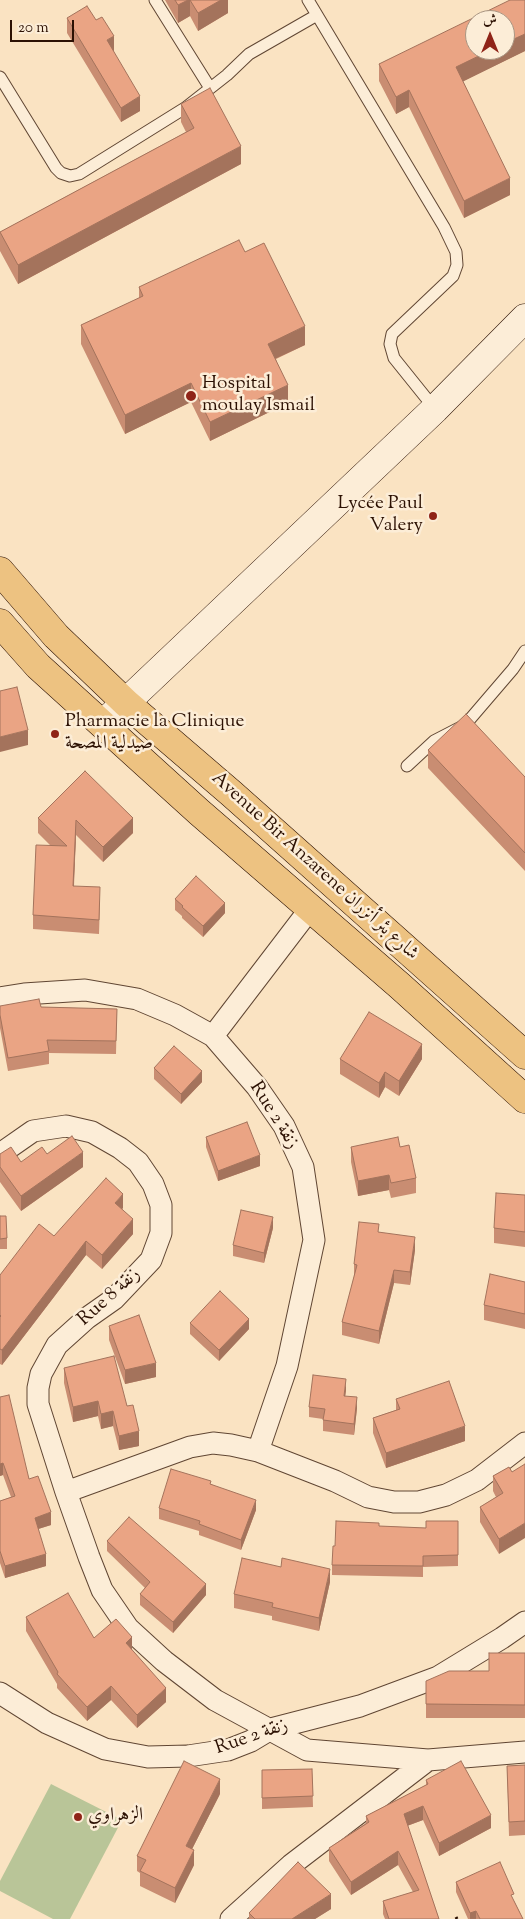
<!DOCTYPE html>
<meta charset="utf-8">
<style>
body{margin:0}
#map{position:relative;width:525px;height:1919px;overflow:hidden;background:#fae3c2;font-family:"Sorts Mill Goudy",Amiri,serif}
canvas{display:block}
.north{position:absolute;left:465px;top:10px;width:50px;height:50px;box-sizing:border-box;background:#fcedd7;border:1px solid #a99582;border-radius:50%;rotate:0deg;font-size:14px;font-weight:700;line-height:20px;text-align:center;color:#2c1103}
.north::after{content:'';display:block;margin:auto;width:18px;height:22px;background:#8f2418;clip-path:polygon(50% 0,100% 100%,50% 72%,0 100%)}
.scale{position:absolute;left:10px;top:20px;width:64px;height:22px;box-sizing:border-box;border:2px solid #2c1103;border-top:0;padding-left:6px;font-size:15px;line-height:18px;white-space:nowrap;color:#2c1103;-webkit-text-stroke:4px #fcedd7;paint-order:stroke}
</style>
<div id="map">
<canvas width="525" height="1919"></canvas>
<div class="north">ش</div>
<div class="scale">20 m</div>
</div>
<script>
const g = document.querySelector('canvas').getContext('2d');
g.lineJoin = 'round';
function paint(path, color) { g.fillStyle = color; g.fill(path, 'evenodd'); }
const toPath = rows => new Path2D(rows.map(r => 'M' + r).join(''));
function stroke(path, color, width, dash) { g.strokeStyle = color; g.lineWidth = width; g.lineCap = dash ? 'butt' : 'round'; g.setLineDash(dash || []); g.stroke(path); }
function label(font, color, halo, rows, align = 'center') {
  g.font = font + ' "Sorts Mill Goudy",Amiri,serif'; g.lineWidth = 5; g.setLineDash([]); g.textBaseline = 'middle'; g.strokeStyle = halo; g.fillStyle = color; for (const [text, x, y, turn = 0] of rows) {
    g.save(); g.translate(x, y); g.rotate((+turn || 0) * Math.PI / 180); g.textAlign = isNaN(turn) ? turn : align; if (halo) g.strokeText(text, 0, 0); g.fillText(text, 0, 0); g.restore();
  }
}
const green = toPath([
 [51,1784,122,1820,70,1919,53,1919,0,1891,0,1881]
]);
const path = toPath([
 [456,1917,457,1919]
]);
const service = toPath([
 [155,0,210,88],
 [308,0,444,227,456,252,457,265,453,276,392,334,390,344,394,358,435,409],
 [0,77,56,168,61,173,70,176,79,174,185,108,227,75,249,54,317,15],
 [407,766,434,741,465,725,513,669,525,651]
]);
const minor = toPath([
 [0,998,24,994,85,990,137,999,175,1015,213,1036,257,1087,284,1126,303,1167,314,1240,287,1366,258,1451],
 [213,1036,310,909],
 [0,1154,33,1131,66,1126,92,1132,120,1148,138,1162,153,1184,161,1205,161,1233,151,1260,114,1299,87,1318,57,1345,41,1374,38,1388,38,1404,66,1492],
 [525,1443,477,1480,446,1495,419,1502,394,1502,368,1497,335,1481,258,1451,231,1445,213,1443,190,1447,66,1492,89,1557,102,1590,128,1628,164,1661,215,1700,307,1750,428,1760,525,1752],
 [0,1693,47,1723,105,1749,148,1757,188,1756,228,1750,251,1741,271,1729,360,1706,438,1677,502,1638,525,1622],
 [231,1919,291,1865,428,1760]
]);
const secondary = toPath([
 [103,724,435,409,525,318]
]);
const primary = toPath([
 [0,571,56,636,126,703,232,794,525,1055],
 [0,623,38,666,199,812,400,986,525,1099]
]);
const wall = toPath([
 [165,0,228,0,228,13,198,31,190,16,178,23],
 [525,0,525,51,463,81,510,195,464,218,409,107,396,114,379,81,379,64],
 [67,18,114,51,113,51,140,111,121,122,67,33],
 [181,104,241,164,18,284,0,251,0,232,186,132,181,122],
 [245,252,305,345,276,359,288,403,210,441,191,402,125,434,81,344,81,325,139,298,139,287],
 [428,750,525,777,525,871,428,768],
 [85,771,133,833,103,862,76,835,74,886,100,902,99,934,33,929,33,915,51,846,38,833,38,818],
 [175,899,225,913,203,937,182,918,182,916,175,910],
 [0,1006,117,1009,116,1054,49,1053,49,1064,8,1071,0,1028],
 [340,1059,422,1059,399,1096,385,1087,379,1098,340,1074],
 [154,1068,202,1082,181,1104,154,1079],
 [206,1137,260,1166,218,1181,206,1147],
 [351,1147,400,1147,416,1178,416,1193,391,1198,389,1190,358,1196,351,1162],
 [0,1154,21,1162,47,1154,83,1167,21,1211,0,1182],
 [525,1195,525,1247,494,1243,494,1228],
 [123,1208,122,1209,133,1234,102,1269,86,1255,2,1365,0,1364,0,1275,54,1236],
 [0,1216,7,1238,7,1249,0,1249],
 [273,1228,264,1263,233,1256,233,1245],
 [379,1232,415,1250,410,1285,394,1283,379,1344,342,1335,342,1322,354,1277,354,1264],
 [525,1282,525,1329,484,1320,484,1305],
 [190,1323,249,1329,219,1361,190,1334],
 [109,1326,156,1377,125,1384,109,1340],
 [64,1368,127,1406,139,1446,119,1450,113,1426,101,1429,98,1416,73,1422,64,1383],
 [346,1390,345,1396,357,1408,354,1435,323,1431,323,1419,309,1417,309,1407],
 [0,1397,29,1479,51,1525,38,1529,46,1566,5,1578,0,1563,0,1501,11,1497,3,1475,0,1476],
 [396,1399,465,1441,386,1468,373,1433,373,1418,396,1410],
 [509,1467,499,1554,480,1522,480,1507,496,1497,493,1491,493,1476],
 [211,1484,256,1510,241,1550,199,1535,199,1531,159,1519,159,1508],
 [458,1521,458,1566,423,1567,423,1577,332,1575,332,1565,335,1546,379,1526,426,1528],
 [107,1541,206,1595,173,1633,140,1605,140,1594,145,1588,107,1551],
 [330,1582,319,1631,272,1620,272,1616,234,1608,234,1594],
 [26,1617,132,1650,166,1702,137,1728,111,1700,87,1721,57,1688,57,1684,26,1631],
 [525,1653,525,1718,426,1718,426,1681,489,1671],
 [525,1765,525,1835,509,1836,507,1766],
 [312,1769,313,1807,262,1809,262,1770],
 [426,1780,491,1828,439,1856,423,1820,407,1826,439,1919,385,1919,383,1914,383,1901,413,1892,398,1865,351,1895,329,1861,329,1848,366,1823,366,1816,426,1785],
 [220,1794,192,1849,194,1865,175,1903,140,1886,140,1873,137,1871,137,1856],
 [456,1882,514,1901,523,1919,468,1919,456,1892],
 [331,1909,315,1919,249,1919,249,1913]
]);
const shadedWall = toPath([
 [188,0,190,0,190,16,178,23,178,5],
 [221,0,228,0,228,13,198,31,198,13],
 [525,34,525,51,456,85,456,67,491,50,505,50,505,43],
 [114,36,114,51,107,55,107,40],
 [409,90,409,107,396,114,396,97],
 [140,96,140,111,121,122,121,108],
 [241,146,241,164,18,284,18,265],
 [510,178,510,195,464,218,464,201],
 [305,326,305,345,268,362,268,344],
 [191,383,191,402,125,434,125,415],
 [288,385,288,403,210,441,210,422],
 [28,730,28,745,0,752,0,737],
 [133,818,133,833,103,862,103,847],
 [76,820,76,835,73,901,73,886],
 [225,903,225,913,203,937,203,926],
 [422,1044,422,1059,399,1096,399,1081],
 [202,1071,202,1082,181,1104,181,1094],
 [385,1072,385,1087,379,1098,379,1083],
 [83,1152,83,1167,21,1211,21,1196],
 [260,1155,260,1166,218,1181,218,1171],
 [389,1175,389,1190,358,1196,358,1181],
 [123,1194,123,1208,115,1218,115,1203],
 [273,1217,273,1228,264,1263,264,1253],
 [133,1219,133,1234,102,1269,102,1255],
 [415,1237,415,1250,410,1285,410,1272],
 [86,1241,86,1255,2,1365,2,1350],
 [394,1270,394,1283,379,1344,379,1331],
 [249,1319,249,1329,219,1361,219,1350],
 [156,1363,156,1377,125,1384,125,1370],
 [346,1379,346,1390,344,1406,344,1396],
 [357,1397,357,1408,354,1435,354,1424],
 [98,1401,98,1416,73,1422,73,1407],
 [113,1411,113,1426,101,1429,101,1414],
 [465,1426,465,1441,386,1468,386,1453],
 [139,1431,139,1446,119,1450,119,1436],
 [3,1463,3,1475,0,1476,0,1464],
 [256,1500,256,1510,241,1550,241,1540],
 [51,1512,51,1525,35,1530,35,1518],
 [525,1523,525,1538,499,1554,499,1539],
 [46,1554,46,1566,5,1578,5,1566],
 [330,1569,330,1582,319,1631,319,1618],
 [206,1584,206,1595,173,1633,173,1622],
 [132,1637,132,1651,126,1643],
 [111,1686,111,1700,87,1721,87,1707],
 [166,1688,166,1702,137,1728,137,1715],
 [220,1779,220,1794,186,1861,186,1846],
 [423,1806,423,1820,404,1827,404,1814],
 [491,1815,491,1828,439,1856,439,1843],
 [194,1850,194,1865,175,1903,175,1888],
 [398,1851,398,1865,351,1895,351,1882],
 [331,1894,331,1909,315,1919,292,1919],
 [476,1911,476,1919,470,1919,470,1913]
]);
const building = toPath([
 [175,0,188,0,178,5,175,0],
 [190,0,221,0,198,13,190,0],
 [510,0,525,0,525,34,505,43,505,20,475,20,475,50,491,50,456,67,510,178,464,201,409,90,396,97,379,64,510,0],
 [87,6,96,20,102,17,114,36,107,40,140,96,121,108,67,18,87,6],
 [210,88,241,146,18,265,0,232,194,128,181,104,210,88],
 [239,240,245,252,264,243,305,326,268,344,288,385,210,422,191,383,125,415,81,325,143,296,139,287,239,240],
 [17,687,28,730,0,737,0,691,17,687],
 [466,714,525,777,525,853,428,750,466,714],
 [85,771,133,818,103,847,76,820,73,886,100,887,99,920,33,915,36,845,67,846,38,818,85,771],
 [196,876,225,903,203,926,182,907,183,906,175,899,196,876],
 [39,999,41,1007,117,1009,116,1041,47,1040,49,1051,8,1058,0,1015,0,1006,39,999],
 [369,1012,422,1044,399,1081,385,1072,379,1083,340,1059,369,1012],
 [174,1046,202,1071,181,1094,154,1068,174,1046],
 [247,1122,260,1155,218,1171,206,1137,247,1122],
 [72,1136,83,1152,21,1196,0,1167,0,1154,11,1147,21,1162,42,1147,47,1154,72,1136],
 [398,1137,400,1147,409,1145,416,1178,391,1183,389,1175,358,1181,351,1147,398,1137],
 [106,1178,123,1194,115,1203,133,1219,102,1255,86,1241,2,1350,0,1349,0,1317,1,1316,0,1315,0,1275,39,1224,54,1236,106,1178],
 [496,1193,525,1195,525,1232,494,1228,496,1193],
 [241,1210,273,1217,264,1253,233,1245,241,1210],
 [0,1216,6,1216,7,1238,0,1239,0,1216],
 [359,1222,379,1224,378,1232,415,1237,410,1272,394,1270,379,1331,342,1322,357,1265,354,1264,359,1222],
 [490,1274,525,1282,525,1314,484,1305,490,1274],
 [220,1291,249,1319,219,1350,190,1323,220,1291],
 [139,1315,156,1363,125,1370,109,1326,139,1315],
 [114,1356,127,1406,133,1405,139,1431,119,1436,113,1411,101,1414,98,1401,73,1407,64,1368,114,1356],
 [313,1375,346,1379,344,1396,357,1397,354,1424,323,1420,325,1409,309,1407,313,1375],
 [449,1381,465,1426,386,1453,373,1418,400,1409,396,1399,449,1381],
 [9,1395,29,1479,38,1476,51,1512,35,1518,46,1554,5,1566,0,1551,0,1501,15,1496,3,1463,0,1464,0,1397,9,1395],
 [525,1464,525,1523,499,1539,480,1507,503,1493,493,1476,509,1467,512,1472,525,1464],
 [171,1469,211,1481,210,1484,256,1500,241,1540,199,1524,200,1521,159,1508,171,1469],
 [129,1517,206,1584,173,1622,140,1594,150,1582,107,1541,129,1517],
 [336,1521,379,1523,379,1526,426,1528,426,1521,458,1521,458,1555,423,1556,423,1566,332,1565,333,1546,335,1546,336,1521],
 [242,1558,281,1567,282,1558,330,1569,319,1618,272,1607,273,1603,234,1594,242,1558],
 [68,1593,94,1638,116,1619,132,1637,126,1643,166,1688,137,1715,111,1686,87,1707,57,1674,58,1672,26,1617,68,1593],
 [489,1653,525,1653,525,1705,426,1704,426,1681,449,1671,489,1671,489,1653],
 [184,1761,220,1779,186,1846,194,1850,175,1888,140,1871,146,1860,137,1856,184,1761],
 [461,1761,491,1815,439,1843,423,1806,404,1814,439,1919,389,1919,383,1901,419,1890,398,1851,351,1882,329,1848,369,1822,366,1816,428,1784,426,1780,461,1761],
 [525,1765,525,1821,509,1822,507,1766,525,1765],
 [312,1769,313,1796,262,1798,262,1770,312,1769],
 [298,1862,331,1894,292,1919,255,1919,249,1913,298,1862],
 [500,1862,514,1894,511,1895,523,1919,480,1919,476,1911,470,1913,456,1882,500,1862]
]);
const markers = [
 [191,396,6,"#8f2418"],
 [433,516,5,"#8f2418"],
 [55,734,5,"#8f2418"],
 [78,1817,5,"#8f2418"]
];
const poiNames = [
 ["Hospital",202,385],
 ["moulay Ismail",202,407],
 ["Lycée Paul",423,505,"right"],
 ["Valery",423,527,"right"],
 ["Pharmacie la Clinique",65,723],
 ["صيدلية المصحة",65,745],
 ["الزهراوي",88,1817]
];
const streetNames = [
 ["Avenue Bir Anzarene شارع بئر أنزران",314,867,42],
 ["Rue 2 زنقة",273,1116,58],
 ["Rue 8 زنقة",110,1298,-42],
 ["Rue 2 زنقة",252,1738,-19]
];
paint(green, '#b9c598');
stroke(service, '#604633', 13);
stroke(minor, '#604633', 23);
stroke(secondary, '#2c1103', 29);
stroke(primary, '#2c1103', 29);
stroke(path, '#2c1103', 3, [4, 2.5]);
stroke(service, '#fcedd7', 11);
stroke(minor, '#fcedd7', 21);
stroke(secondary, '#fcedd7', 28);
stroke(primary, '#edc281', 28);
paint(wall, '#c98d72');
paint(shadedWall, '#a4735c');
paint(building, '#eaa484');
stroke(building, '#a4735c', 1);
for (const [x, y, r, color] of markers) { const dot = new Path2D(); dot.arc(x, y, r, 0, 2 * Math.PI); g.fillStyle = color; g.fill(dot); stroke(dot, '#fcedd7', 2); }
label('19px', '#2c1103', '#fcedd7', poiNames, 'left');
label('19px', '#2c1103', '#fcedd7', streetNames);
</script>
